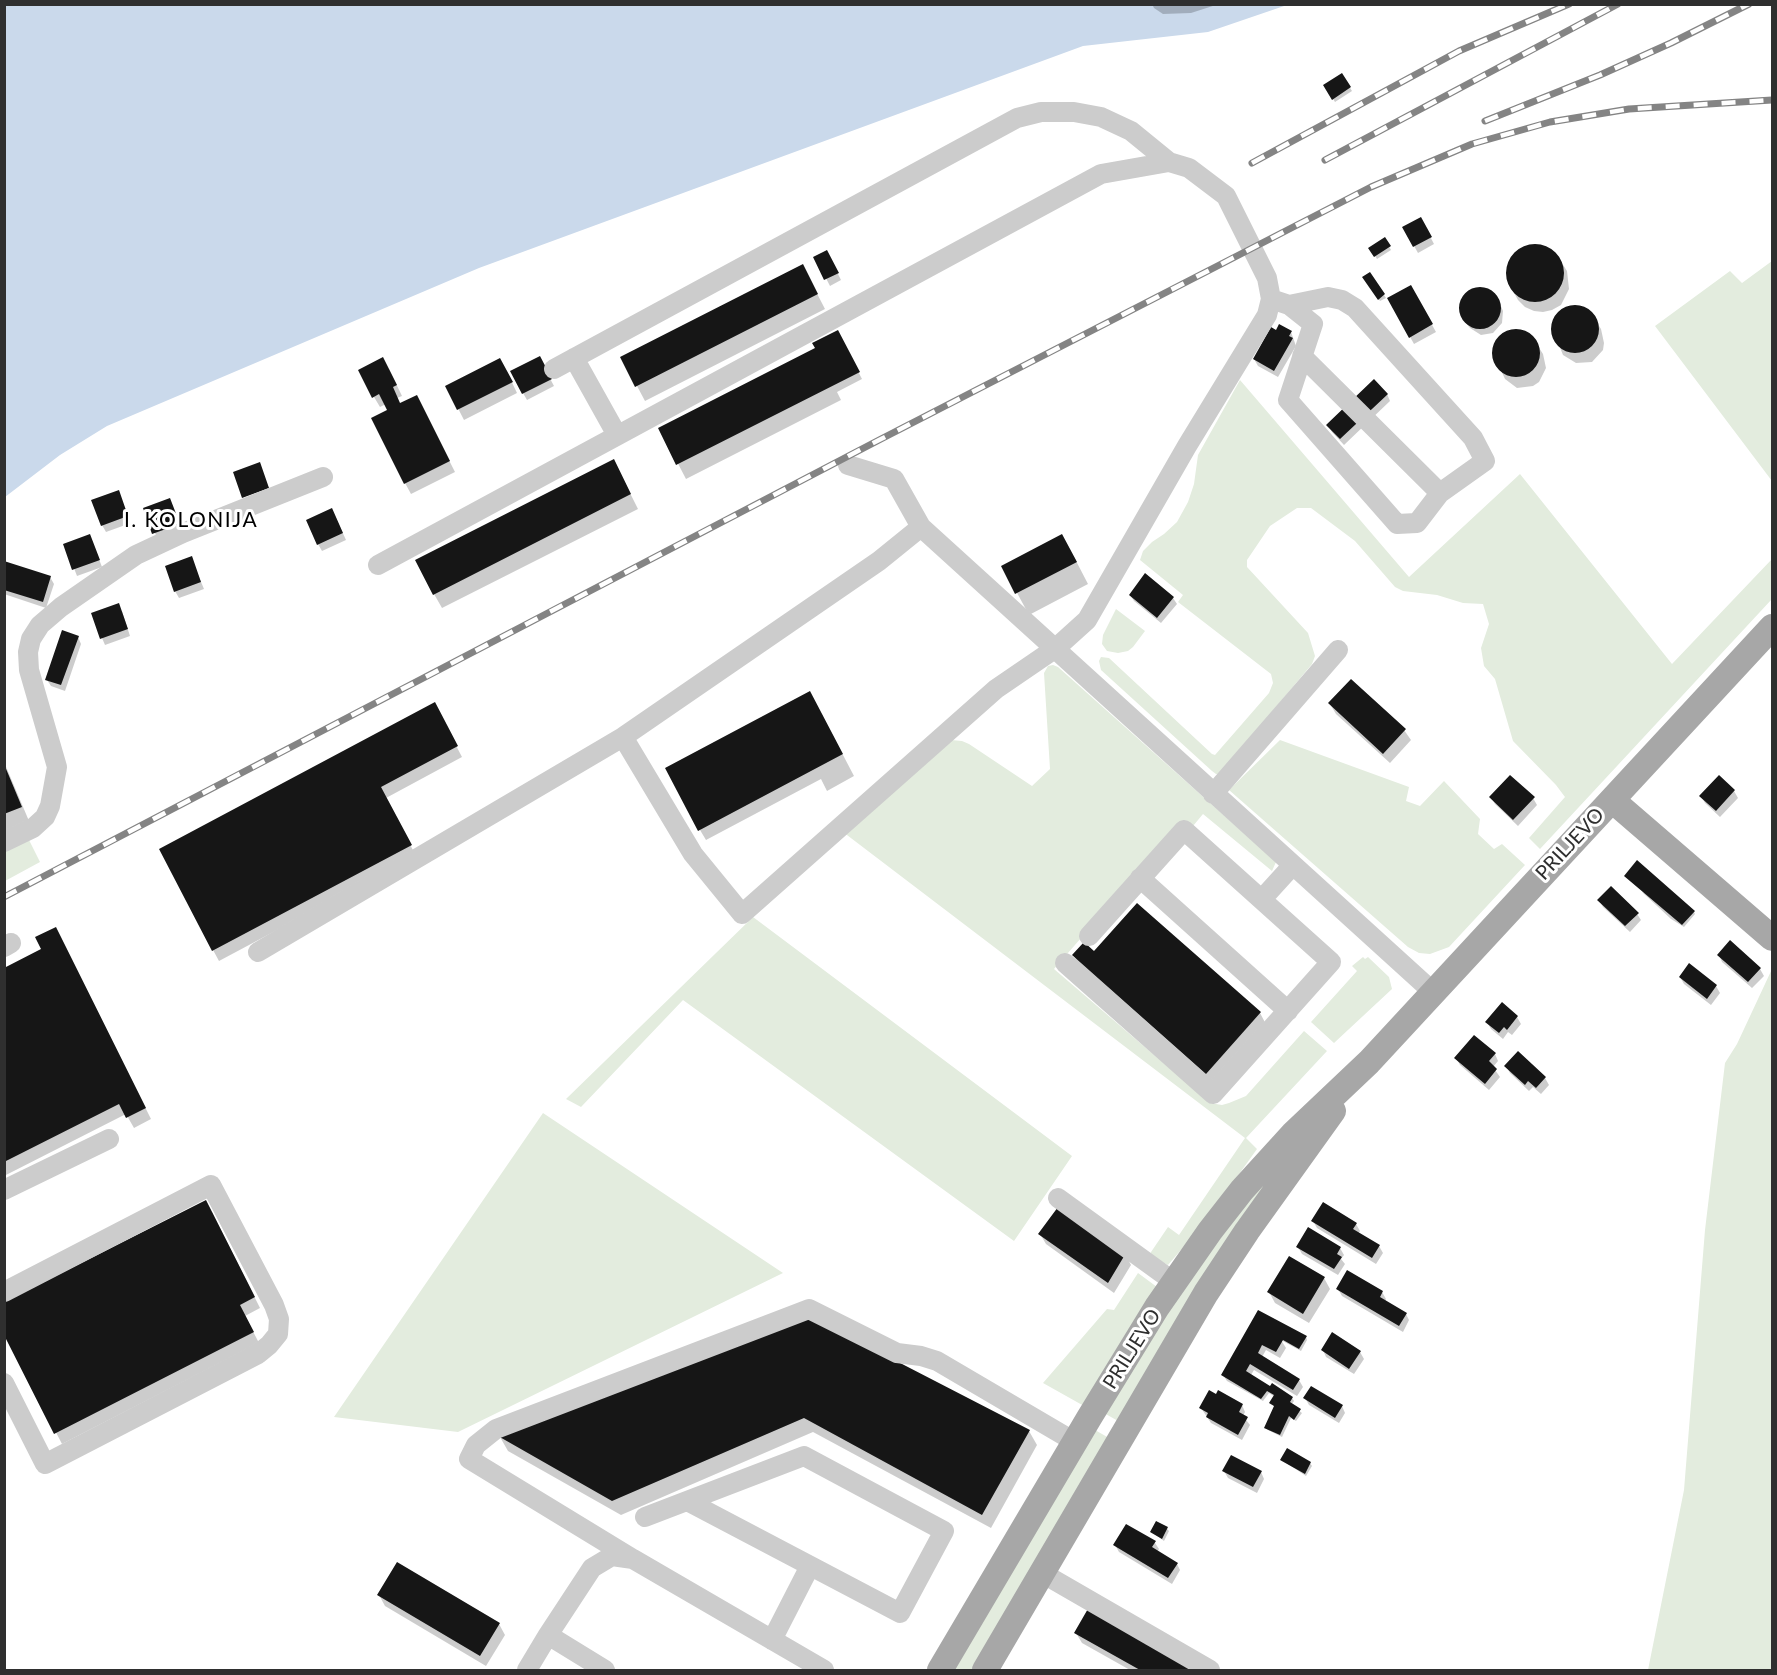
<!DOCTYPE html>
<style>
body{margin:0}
#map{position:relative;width:1777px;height:1675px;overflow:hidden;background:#fff;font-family:Lato,sans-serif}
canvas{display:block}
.frame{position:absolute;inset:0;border:6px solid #2f2f2f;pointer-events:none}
</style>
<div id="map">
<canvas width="1777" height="1675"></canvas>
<div class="frame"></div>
</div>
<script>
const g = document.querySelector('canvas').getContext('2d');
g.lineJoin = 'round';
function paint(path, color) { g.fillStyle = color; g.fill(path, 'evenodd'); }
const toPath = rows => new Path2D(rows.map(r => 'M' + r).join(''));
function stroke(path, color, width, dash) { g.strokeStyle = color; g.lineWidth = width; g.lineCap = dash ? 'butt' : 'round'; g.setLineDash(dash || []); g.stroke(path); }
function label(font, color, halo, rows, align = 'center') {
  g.font = font + ' Lato,sans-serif'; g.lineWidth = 6; g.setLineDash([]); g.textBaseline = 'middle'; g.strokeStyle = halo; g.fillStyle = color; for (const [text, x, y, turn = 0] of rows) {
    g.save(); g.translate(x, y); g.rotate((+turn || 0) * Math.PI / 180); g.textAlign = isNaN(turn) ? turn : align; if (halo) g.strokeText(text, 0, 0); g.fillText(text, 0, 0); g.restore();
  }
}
const green = toPath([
 [1772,261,1772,481,1655,326,1730,271,1742,283],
 [1240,380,1409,577,1520,474,1672,664,1772,559,1772,599,1540,849,1529,838,1565,797,1556,785,1513,741,1495,679,1484,666,1481,648,1489,624,1483,604,1463,603,1437,595,1403,591,1395,587,1355,541,1311,508,1297,508,1270,526,1247,560,1247,567,1308,633,1315,656,1312,664,1220,774,1216,774,1212,771,1101,670,1099,661,1101,657,1109,658,1212,754,1215,755,1269,693,1273,683,1271,674,1178,602,1183,595,1140,560,1143,551,1152,542,1164,534,1177,522,1188,502,1194,484,1198,455],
 [1116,609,1145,631,1133,647,1128,651,1118,653,1107,651,1102,644,1103,635],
 [1053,665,1058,667,1276,862,1272,871,1203,814,1193,826,1177,828,1054,969,1210,1103,1222,1105,1229,1103,1246,1096,1304,1031,1327,1051,1246,1138,1257,1149,1204,1223,1168,1265,1149,1255,1168,1227,1179,1235,1245,1138,843,832,951,740,962,741,969,744,1032,786,1050,769,1044,673,1048,666],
 [1280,740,1409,787,1406,801,1420,806,1444,781,1480,819,1478,834,1494,849,1502,844,1525,865,1449,947,1430,954,1419,953,1408,947,1229,790],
 [28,838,40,862,5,881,5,850],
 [753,917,1072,1156,1014,1241,683,1000,581,1107,566,1099],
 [1363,957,1365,959,1368,957,1389,977,1392,989,1334,1043,1311,1022,1357,971,1352,966],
 [1772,969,1772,1670,1648,1670,1684,1490,1705,1230,1725,1063,1737,1044],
 [543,1113,783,1273,458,1432,334,1417],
 [1282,1159,1118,1421,1104,1413,1154,1333,1206,1255],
 [1138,1273,1157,1287,1084,1406,1043,1383,1107,1309,1114,1310],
 [1095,1430,1109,1438,974,1670,952,1670]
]);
const water = toPath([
 [5,4,1287,4,1287,5,1208,32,1083,46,479,268,107,426,60,455,5,497]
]);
const shadow = toPath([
 [1152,4,1219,4,1191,13,1163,14,1154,8],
 [1342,75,1352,91,1335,102,1325,86],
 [1421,219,1434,244,1418,253,1404,228],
 [1385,239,1391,250,1377,259,1370,248],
 [1539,245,1555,253,1560,260,1567,271,1569,289,1561,305,1552,310,1543,312,1534,311,1525,307,1518,300,1507,280,1507,270,1514,253,1521,248],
 [815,257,830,258,841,280,830,286],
 [1370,274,1386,298,1380,301,1364,277],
 [810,280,825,309,645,401,622,358],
 [1411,287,1436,332,1414,344,1389,299],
 [1480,288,1486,289,1497,297,1503,311,1502,323,1493,333,1481,335,1470,328,1466,323,1462,315,1461,303,1468,292],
 [1576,306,1590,312,1601,329,1604,343,1603,350,1592,362,1576,363,1563,355,1552,328,1553,321,1562,309],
 [1518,331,1532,337,1543,354,1546,368,1539,382,1533,386,1517,388,1505,379,1493,353,1495,346,1504,334],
 [1276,332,1291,332,1296,346,1278,377,1258,366,1254,359],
 [841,338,862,379,837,392,841,400,686,479,660,429],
 [539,358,554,386,527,400,523,393],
 [389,369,402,396,397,398,400,405,422,407,455,472,411,494,405,483,389,411,386,404,380,407,374,397],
 [506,370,517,393,464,420,447,387],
 [1387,394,1390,401,1344,445,1332,432,1328,425],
 [621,475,638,509,442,608,434,594],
 [118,492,131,523,106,532,102,525],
 [169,500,182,531,158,540,145,509],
 [335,516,346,540,322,551,318,544],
 [90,536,102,567,77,576,65,545],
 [1074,557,1088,584,1029,615,1003,567],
 [191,558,204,589,179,598,175,591],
 [4,567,50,577,54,584,46,608,4,594],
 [1130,595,1173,598,1177,604,1161,623,1134,601],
 [122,611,130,636,105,645,102,638],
 [78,637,81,644,65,691,51,686,47,680],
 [1330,704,1404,730,1411,740,1390,763,1336,714],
 [440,715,462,757,386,798,416,856,219,961,213,950],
 [822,715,854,776,827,791,821,779,706,840,700,830],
 [4,762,29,821,4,832],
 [1719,777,1734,791,1738,798,1720,817,1705,803,1701,796],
 [1491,797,1533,798,1537,805,1518,826,1495,804],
 [1642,892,1694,912,1695,914,1684,927,1671,919],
 [1599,900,1637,914,1641,920,1630,932,1603,907],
 [61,939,151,1119,134,1128,126,1114,4,1176,4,969],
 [1094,953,1260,1013,1268,1028,1215,1088,1082,970,1074,956],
 [1719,955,1760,969,1764,976,1752,988,1722,962],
 [1680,977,1716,986,1720,993,1711,1005,1684,984],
 [1502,1004,1517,1017,1521,1024,1512,1035,1508,1032,1503,1039,1491,1029,1487,1022],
 [1495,1054,1498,1061,1493,1067,1500,1077,1489,1090,1460,1065,1456,1058],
 [1518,1054,1545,1078,1549,1085,1541,1094,1533,1087,1529,1091,1510,1073,1506,1066],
 [212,1212,260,1308,245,1316,259,1343,62,1444,4,1332],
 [1313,1221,1356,1224,1360,1231,1358,1234,1379,1246,1383,1253,1376,1264,1317,1228],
 [1040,1234,1125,1254,1131,1265,1114,1293,1046,1244],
 [1298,1247,1340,1248,1344,1255,1341,1259,1345,1264,1338,1275,1302,1254],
 [1324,1278,1330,1289,1309,1323,1275,1303,1269,1292],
 [1338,1289,1382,1292,1386,1299,1385,1302,1406,1314,1409,1320,1403,1332,1342,1296],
 [1258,1312,1306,1337,1307,1340,1301,1351,1281,1340,1286,1348,1280,1358,1266,1350,1262,1357,1299,1380,1303,1387,1297,1396,1254,1370,1251,1375,1270,1388,1292,1398,1294,1401,1291,1405,1302,1413,1296,1421,1291,1418,1282,1437,1268,1430,1266,1428,1276,1407,1271,1403,1275,1397,1269,1393,1263,1401,1227,1381,1223,1375],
 [811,1318,1029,1431,1037,1445,991,1528,813,1432,621,1515,508,1451,500,1437],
 [1323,1350,1360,1352,1364,1359,1354,1374,1326,1357],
 [1305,1398,1342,1406,1345,1413,1339,1423,1309,1405],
 [1242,1405,1245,1412,1243,1416,1250,1425,1242,1440,1211,1423,1201,1408],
 [1282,1460,1310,1463,1312,1466,1306,1476],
 [1224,1471,1261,1472,1264,1479,1257,1493,1228,1478],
 [1167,1529,1169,1531,1164,1541,1152,1532],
 [1155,1543,1159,1549,1157,1552,1177,1564,1180,1570,1172,1584,1119,1552,1115,1545],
 [379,1595,499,1624,505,1635,486,1666,385,1606],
 [1076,1633,1196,1670,1130,1670,1082,1643]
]);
const building = toPath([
 [1342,73,1351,87,1332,100,1323,85],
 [1421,217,1432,237,1413,247,1402,227],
 [1385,237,1391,246,1374,257,1368,248],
 '1506 273a29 29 0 1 1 58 0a29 29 0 1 1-58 0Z',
 [827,250,839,273,824,280,813,257],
 [803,264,818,294,635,387,620,357],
 [1370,272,1385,294,1378,300,1362,277],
 [1411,285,1433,324,1409,338,1387,298],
 '1459 308a21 21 0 1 1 42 0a21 21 0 1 1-42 0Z',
 '1551 329a24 24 0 1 1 48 0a24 24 0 1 1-48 0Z',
 [1279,324,1292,331,1289,336,1293,338,1274,371,1253,359,1271,327,1276,330],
 '1492 353a24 24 0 1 1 48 0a24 24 0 1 1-48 0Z',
 [838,330,860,372,676,465,658,428,815,348,812,343],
 [540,356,552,379,522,394,510,371],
 [383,357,397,385,393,387,400,403,417,395,450,461,404,484,371,418,387,410,379,394,372,398,358,370],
 [500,358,513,382,457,410,445,386],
 [1374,379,1388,394,1340,439,1326,425],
 [614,459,631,494,433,595,415,560],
 [260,462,269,488,242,498,233,472],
 [119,490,128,516,101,526,91,500],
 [170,498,180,524,152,534,143,508],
 [332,508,343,533,317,545,306,520],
 [90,534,100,560,72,570,63,544],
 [1062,534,1077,562,1015,594,1001,566],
 [192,556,201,582,174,592,165,566],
 [4,561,51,576,43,602,4,590],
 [1145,573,1174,597,1157,618,1129,595],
 [119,603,128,629,100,639,91,613],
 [62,630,79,636,61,685,45,680],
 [1351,679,1406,729,1383,754,1328,703],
 [810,691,843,754,698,831,665,768],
 [435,702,458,746,381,787,412,845,212,951,159,849],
 [4,764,22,807,4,814],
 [1510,775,1535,797,1513,820,1489,797],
 [1719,775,1735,790,1716,811,1699,796],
 [1637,860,1695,911,1682,925,1624,876],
 [1611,886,1639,913,1625,926,1597,900],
 [1137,903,1261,1012,1206,1074,1072,955,1084,942,1094,951],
 [56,927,146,1108,126,1118,119,1104,4,1162,4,968,41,949,35,937],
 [1730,940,1761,968,1748,982,1717,955],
 [1689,963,1717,985,1707,999,1679,977],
 [1502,1002,1518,1016,1507,1030,1504,1027,1499,1033,1485,1022],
 [1474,1035,1496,1053,1489,1061,1497,1069,1485,1084,1454,1058],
 [1518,1051,1546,1077,1536,1088,1528,1081,1525,1085,1504,1066],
 [206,1200,255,1297,240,1305,254,1332,54,1434,4,1335,4,1302],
 [1323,1202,1357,1223,1353,1229,1380,1245,1372,1258,1311,1221],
 [1058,1207,1126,1253,1108,1283,1038,1234],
 [1308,1227,1341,1247,1337,1254,1342,1257,1334,1269,1296,1247],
 [1289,1256,1325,1277,1303,1314,1267,1292],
 [1347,1270,1383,1291,1380,1297,1407,1313,1399,1326,1336,1289],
 [1258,1310,1307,1336,1299,1349,1283,1340,1276,1352,1262,1345,1258,1353,1300,1379,1293,1390,1250,1364,1246,1371,1270,1386,1272,1383,1293,1397,1290,1402,1301,1409,1294,1420,1289,1416,1280,1435,1264,1428,1274,1406,1269,1403,1274,1395,1267,1391,1261,1399,1221,1375],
 [811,1317,1030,1430,982,1515,804,1418,612,1501,498,1436],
 [1332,1332,1361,1351,1349,1369,1321,1350],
 [1311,1386,1343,1405,1335,1418,1303,1398],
 [1209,1390,1216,1394,1218,1390,1243,1404,1239,1412,1248,1417,1238,1435,1206,1417,1208,1413,1199,1408],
 [1287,1448,1311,1462,1305,1474,1280,1460],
 [1231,1455,1262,1471,1253,1487,1222,1471],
 [1156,1521,1168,1527,1162,1539,1150,1532],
 [1126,1524,1156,1541,1152,1547,1178,1563,1168,1578,1113,1545],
 [397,1562,500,1623,480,1656,377,1595],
 [1089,1607,1199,1670,1140,1670,1074,1633]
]);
const minor = toPath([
 [1271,299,1289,305,1328,297,1342,300,1355,308,1473,438,1485,461,1440,493,1417,523,1397,524,1288,400,1313,324,1289,305],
 [1302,356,1440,493],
 [574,358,617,435],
 [554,369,1017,118,1041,112,1074,112,1101,117,1131,131,1169,162],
 [848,465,894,479,921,527,1433,992],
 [378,565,1101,174,1169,162,1189,168,1226,196,1267,278,1271,299,1267,315,1187,446,1087,620,1056,648,996,689,742,914,693,854,623,737],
 [1213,794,1338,650],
 [4,842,33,828,45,817,50,806,57,767,29,670,28,652,31,639,40,625,61,607,136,555,183,533,323,477],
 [1140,878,1288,1011],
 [1262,899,1292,866],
 [4,947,11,943],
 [258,952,623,737,879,561,921,527],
 [1065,963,1213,1094,1331,962,1184,830,1089,936],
 [4,1190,109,1139],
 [1058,1198,1174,1282],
 [4,1292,211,1185,274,1305,279,1319,278,1334,269,1345,258,1354,45,1464,4,1383],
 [645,1517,804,1456,944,1531,900,1613,689,1502],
 [633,1559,469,1459,476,1445,496,1429,809,1309,897,1353,921,1356,937,1361,1075,1442],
 [1042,1573,1210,1670],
 [548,1635,605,1670],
 [772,1640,810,1566],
 [527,1670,548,1635,592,1568,612,1556,633,1559,824,1670]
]);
const major = toPath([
 [1612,800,1772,938],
 [940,1670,1089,1418,1157,1307,1210,1231,1242,1190,1293,1134,1369,1062,1772,627],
 [985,1670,1206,1293,1247,1231,1333,1111]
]);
const rail = toPath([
 [1485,121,1600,75,1671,43,1749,4],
 [1325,160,1618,4],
 [1252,163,1459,51,1569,4],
 [4,897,881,439,1371,187,1472,144,1550,122,1629,109,1772,100]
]);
const streetNames = [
 ["PRILJEVO",1570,844,-47],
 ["PRILJEVO",1132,1349,-58]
];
const neighbourhoodNames = [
 ["I. KOLONIJA",191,520]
];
paint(green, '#e3ecde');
paint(water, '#cad9eb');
paint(shadow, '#0003');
paint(building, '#161616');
stroke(minor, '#ccc', 20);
stroke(major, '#a7a7a7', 26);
stroke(rail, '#848484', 7);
stroke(rail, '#fff', 4.5, [14]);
label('20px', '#2f2f2f', '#fff', streetNames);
g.letterSpacing = '1.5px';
label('21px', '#000', '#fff', neighbourhoodNames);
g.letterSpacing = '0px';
</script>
